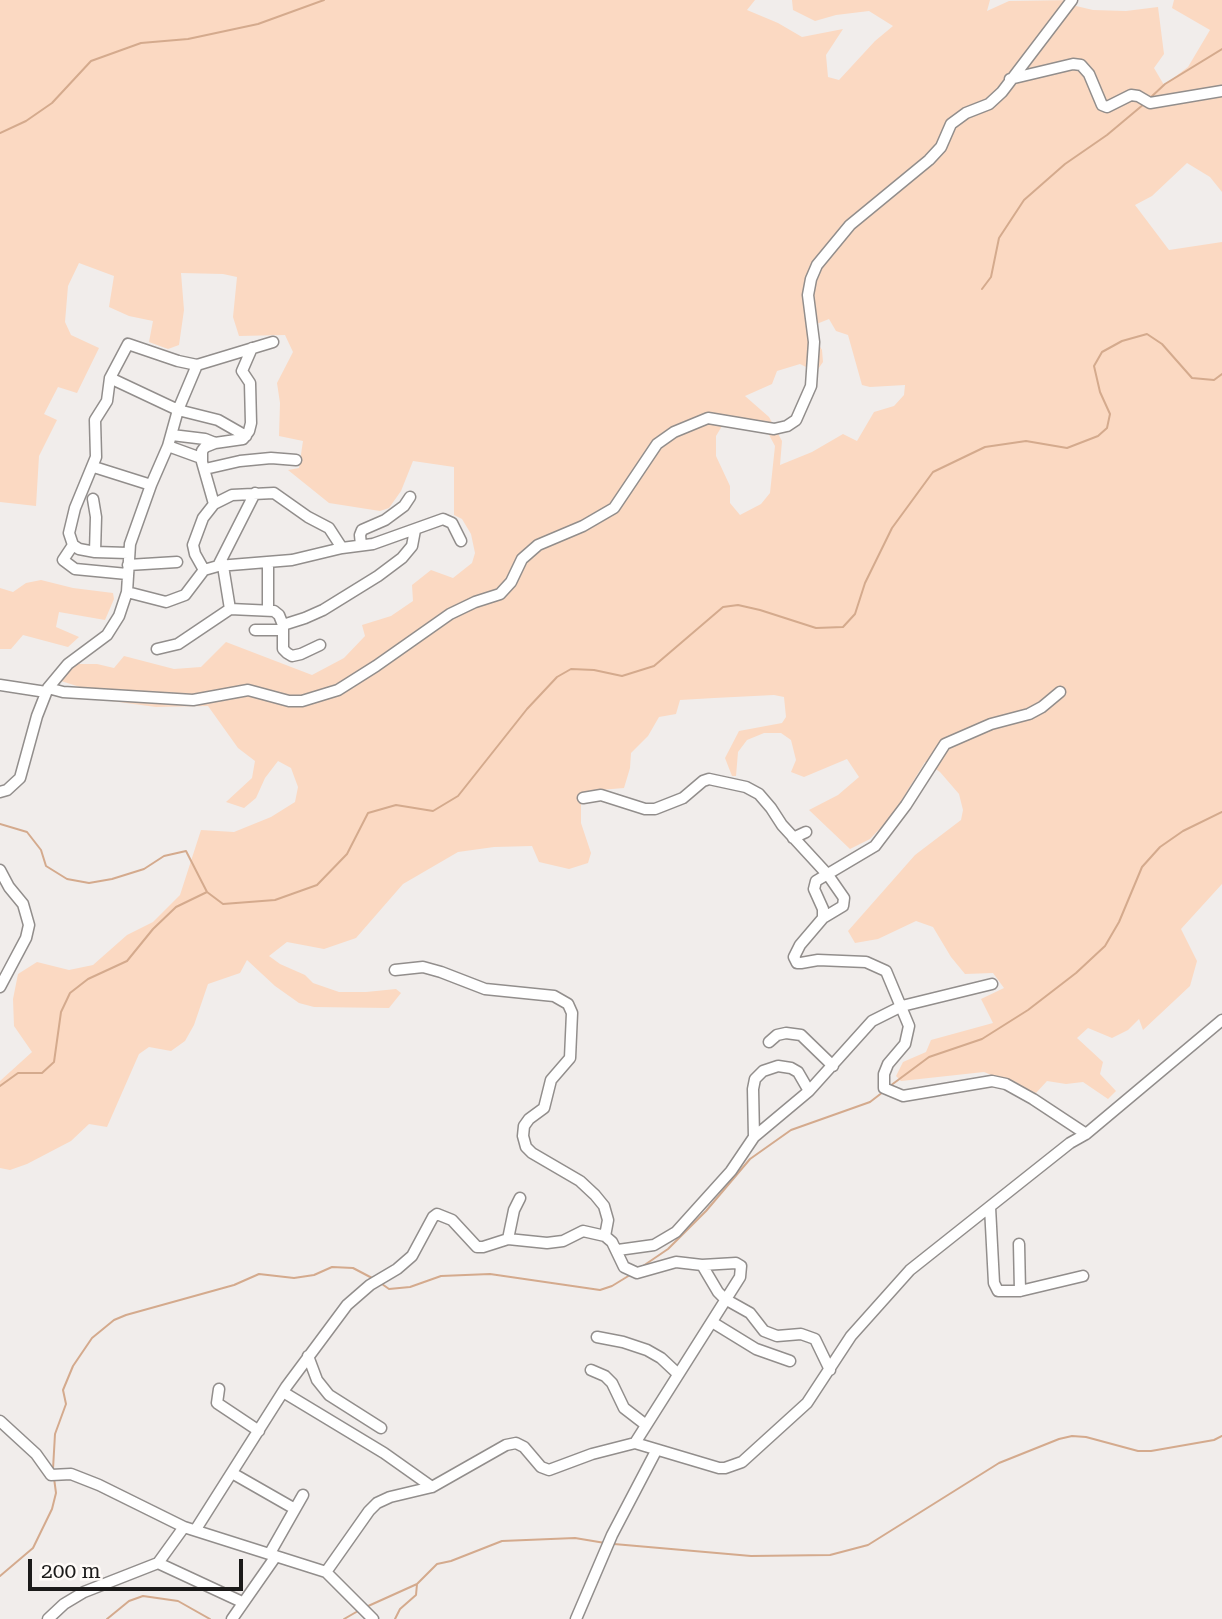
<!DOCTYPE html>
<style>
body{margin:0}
#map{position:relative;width:1222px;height:1619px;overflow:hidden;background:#f1edeb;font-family:"Roboto Serif",serif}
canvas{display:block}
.scale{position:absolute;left:28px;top:1559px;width:215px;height:32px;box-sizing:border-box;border:4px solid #1b1a19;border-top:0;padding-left:9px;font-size:21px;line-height:24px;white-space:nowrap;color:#1b1a19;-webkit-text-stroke:5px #fffbf8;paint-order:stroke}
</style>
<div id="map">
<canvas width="1222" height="1619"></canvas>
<div class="scale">200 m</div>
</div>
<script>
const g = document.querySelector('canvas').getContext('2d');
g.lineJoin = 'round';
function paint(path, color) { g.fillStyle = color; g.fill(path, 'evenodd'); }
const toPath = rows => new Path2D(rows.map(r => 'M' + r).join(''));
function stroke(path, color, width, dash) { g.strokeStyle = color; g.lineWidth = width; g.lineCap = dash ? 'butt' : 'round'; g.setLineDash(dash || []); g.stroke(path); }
const green = toPath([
 [0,0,755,0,747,10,778,23,802,37,843,29,826,55,828,77,839,80,875,41,893,26,869,11,836,15,815,21,793,10,792,0,990,0,987,11,1009,1,1075,0,1076,6,1093,10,1126,11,1158,7,1164,54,1154,68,1164,85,1188,67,1210,30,1172,8,1174,0,1222,0,1222,192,1210,177,1187,163,1152,196,1135,205,1169,250,1222,242,1222,884,1181,929,1197,961,1190,986,1143,1030,1139,1019,1128,1030,1112,1038,1088,1028,1077,1038,1103,1062,1100,1074,1116,1091,1108,1099,1083,1082,1066,1084,1047,1081,1036,1093,984,1072,901,1081,896,1076,903,1062,926,1052,931,1040,993,1023,981,999,1004,988,993,973,965,974,951,957,933,927,916,921,878,939,855,943,848,931,915,855,961,820,963,810,959,794,940,772,925,762,892,816,870,839,850,849,809,810,838,795,859,777,847,759,804,777,791,772,796,760,791,740,781,733,764,733,747,740,738,752,736,776,732,776,725,758,739,731,782,723,786,717,784,697,774,695,714,698,680,700,676,714,659,717,648,736,631,753,630,768,624,788,588,791,581,802,581,823,591,853,588,863,569,869,539,862,532,846,494,847,458,852,403,884,356,938,324,949,287,942,269,956,280,964,305,975,313,983,339,992,366,992,396,989,401,993,389,1008,314,1007,299,1003,275,986,247,960,240,973,208,984,194,1025,185,1041,171,1051,149,1047,139,1054,107,1127,89,1124,71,1141,27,1164,10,1170,0,1168,0,1081,32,1052,14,1026,13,999,18,974,37,962,69,970,93,965,127,935,153,922,180,895,201,830,234,832,271,817,295,802,298,787,291,768,278,761,265,778,256,798,244,808,226,802,252,778,255,761,238,748,208,706,156,707,81,697,80,687,61,681,75,664,97,664,114,668,124,656,174,669,201,667,226,642,312,675,344,658,365,636,362,625,391,616,413,601,412,585,431,570,453,578,472,563,475,553,471,534,462,519,454,515,454,467,413,461,401,491,389,508,380,511,329,503,288,470,299,468,303,441,279,436,280,403,277,383,293,352,285,335,239,336,233,317,237,277,223,274,181,273,184,310,179,345,168,349,149,342,153,321,129,316,109,307,114,276,79,263,68,286,65,322,71,335,99,348,77,393,58,387,44,414,57,420,39,456,36,506,0,502],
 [829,319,836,331,848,335,862,385,870,387,905,385,904,395,894,406,874,412,857,441,843,434,812,452,780,465,782,441,769,417,745,396,772,384,777,371,800,364,816,372,823,362,822,350,816,340,814,325],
 [722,426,767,431,775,446,770,493,761,504,740,515,730,503,730,486,716,456,716,436],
 [41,580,73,588,113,593,114,599,105,620,59,612,56,627,79,637,68,647,23,635,11,649,0,649,0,588,13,592,26,583]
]);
const stream = toPath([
 [1150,98,1165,84,1222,49],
 [0,133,26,121,52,103,91,61,141,43,188,39,258,24,324,0],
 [982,289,991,277,999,238,1024,200,1065,164,1107,135,1144,104],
 [0,824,27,832,41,850,46,866,67,879,89,883,112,879,144,869,164,856,186,851,207,892,223,904,275,900,317,885,347,854,368,813,396,805,433,811,458,796,527,709,557,677,571,669,594,670,622,676,654,666,723,607,738,605,760,610,816,628,843,627,855,614,865,583,892,528,933,472,985,447,1026,441,1067,448,1098,436,1107,428,1110,414,1100,392,1094,366,1102,352,1122,341,1147,334,1162,344,1192,378,1214,380,1222,374],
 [0,1086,18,1073,42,1073,54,1062,61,1012,70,993,88,979,127,961,153,929,176,907,207,892],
 [890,1086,929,1057,982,1039,1028,1010,1076,973,1105,946,1119,922,1142,867,1160,847,1183,831,1222,812],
 [643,1266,668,1249,706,1211,750,1159,791,1130,870,1102,883,1092],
 [382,1284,389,1289,410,1287,441,1276,490,1274,600,1290,612,1286,630,1275],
 [53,1469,55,1434,66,1404,63,1390,73,1366,92,1338,114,1320,126,1315,234,1285,259,1274,294,1278,314,1275,332,1267,353,1268,374,1279],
 [614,1544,751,1556,830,1555,868,1545,999,1463,1059,1439,1072,1436,1086,1437,1138,1451,1151,1451,1214,1440,1222,1436],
 [0,1576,33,1548,52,1509,56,1493,54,1478],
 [366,1607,417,1584,437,1564,451,1561,502,1541,575,1538,605,1543],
 [107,1619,129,1601,143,1596,178,1601,210,1619],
 [344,1619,358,1611],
 [395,1619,400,1609,416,1595,417,1584]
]);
const minor = toPath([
 [1010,79,1073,64,1081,65,1089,74,1102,105,1107,107,1131,95,1138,96,1150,103,1222,91],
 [110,378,178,410,218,420,246,436],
 [172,435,205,439,215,443],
 [168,446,201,458],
 [94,467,151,485],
 [205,469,240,461,271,458,296,460],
 [93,499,96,517,95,552],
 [214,504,232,495,274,493,308,517,329,528,342,548],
 [73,545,63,560,75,569,127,574],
 [361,545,360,535,362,530,385,520,404,506,410,497],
 [128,553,95,552,79,549,73,545,69,533,75,508,96,457,95,420,107,401,110,378,128,344,178,361,197,365,273,342],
 [268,562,268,610],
 [128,565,177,562],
 [218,566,255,493],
 [223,566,230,609,274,611,279,615,283,625,305,618,323,610,378,576,402,558,412,546,415,530],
 [204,570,195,554,193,545,203,518,214,504,202,462,202,451,205,447,215,443,243,439,249,431,251,423,250,383,242,371,252,348],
 [127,592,166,602,185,595,204,570,218,566,292,560,342,548,373,544,443,519,452,523,461,541],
 [283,625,283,649,287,653,292,656,301,654,320,645],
 [255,630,283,630],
 [157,649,178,644,230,609],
 [0,685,46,692],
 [48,688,68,664,107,635,119,616,127,592,130,544,151,485,168,446,178,410,197,365],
 [1060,692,1042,707,1029,714,991,724,945,744,906,805,875,846,816,881,814,889,823,909,823,918,800,945,794,957,797,963,801,963,818,960,866,962,886,971,909,1026,905,1044,888,1064,884,1074,884,1088,903,1096,992,1081,1006,1084,1033,1099,1086,1134],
 [0,792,7,790,20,778,37,716,48,688,63,692,193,700,248,690,289,701,302,701,338,690,376,666,450,614,475,602,500,594,511,582,522,559,538,545,583,526,614,508,657,444,674,432,708,418,774,429,787,426,796,420,811,386,814,342,808,295,811,279,817,265,850,225,929,160,941,147,951,124,966,113,989,104,1002,92,1072,0],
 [583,798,601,795,645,809,655,809,683,798,703,781,709,779,746,787,759,794,771,808,782,825,828,875,844,898,843,906,823,918],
 [793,838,806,832],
 [0,870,9,887,23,904,29,925,26,938,0,987],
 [395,970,423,967,441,972,485,989,554,996,568,1004,572,1013,570,1058,551,1080,544,1108,529,1119,524,1126,523,1136,526,1147,532,1153,580,1181,595,1195,604,1206,608,1220,605,1236],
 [769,1042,777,1035,786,1033,801,1035,833,1066],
 [754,1137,753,1089,755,1079,763,1071,778,1066,791,1068,798,1072,809,1091],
 [990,1207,994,1283,998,1291,1020,1291,1083,1276],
 [508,1239,514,1210,520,1198],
 [1019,1244,1020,1291],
 [618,1250,654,1245,676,1232,731,1171,754,1137,809,1091,872,1021,902,1006,992,984],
 [702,1265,718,1292,725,1299,750,1313,764,1331,777,1336,801,1334,815,1339,830,1370],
 [712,1322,756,1349,790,1361],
 [597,1337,623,1342,647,1350,661,1358,677,1373],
 [308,1356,317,1380,329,1395,381,1428],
 [591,1370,605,1376,612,1383,624,1408,646,1425],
 [219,1389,217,1403,259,1431],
 [283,1392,384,1453,432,1487],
 [0,1421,36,1454,51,1475,71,1474,99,1485,184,1527,326,1572,373,1619],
 [232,1473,295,1509],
 [196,1529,286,1387,347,1305,370,1285,397,1269,412,1256,433,1217,437,1214,452,1220,477,1247,483,1247,508,1239,547,1243,563,1241,583,1231,605,1236,612,1242,624,1267,637,1273,676,1262,702,1265,736,1263,741,1266,740,1277,635,1443],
 [270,1553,303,1495],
 [158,1563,242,1602],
 [326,1572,369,1511,377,1503,390,1497,432,1487,506,1445,516,1443,524,1447,541,1467,549,1470,592,1454,635,1443,719,1468,725,1468,742,1462,807,1403,851,1336,910,1270,1070,1143,1086,1134,1222,1020],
 [48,1619,64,1604,84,1592,158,1563,184,1527],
 [232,1619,276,1556],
 [576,1619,612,1535,656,1451]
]);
paint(green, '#fbd9c2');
stroke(stream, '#d4aa8d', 2);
stroke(minor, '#928e8c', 13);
stroke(minor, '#fff', 10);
</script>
